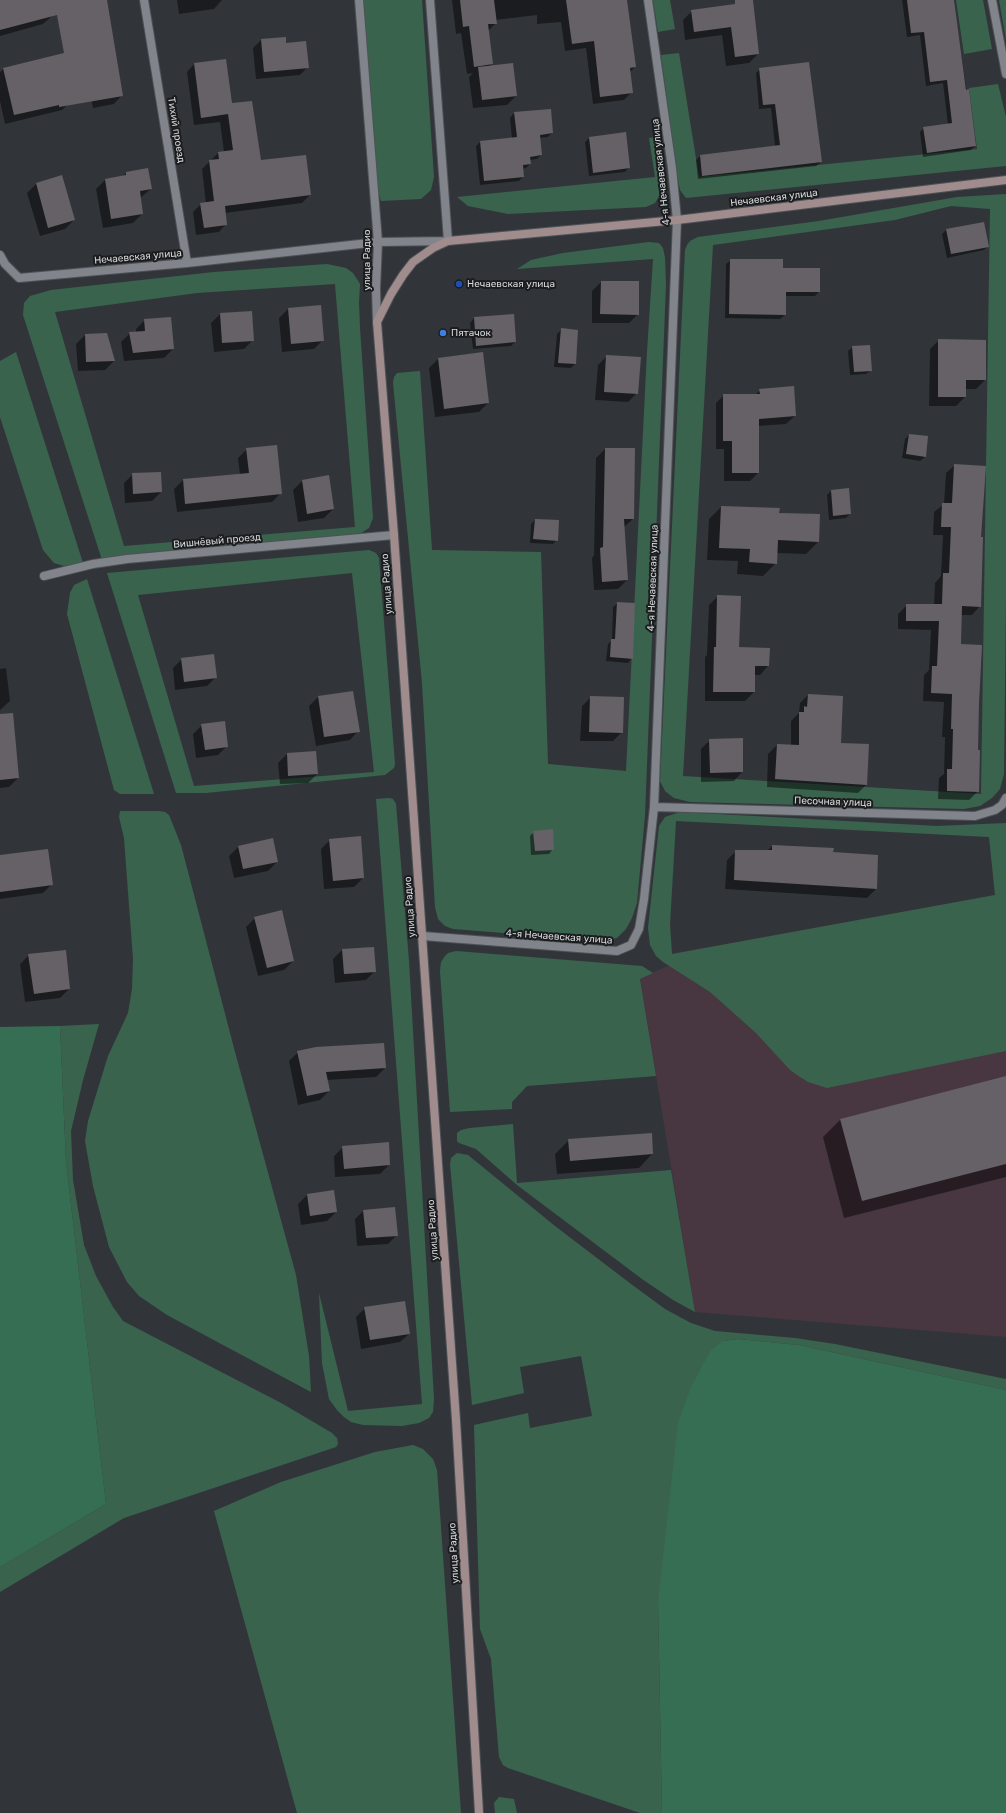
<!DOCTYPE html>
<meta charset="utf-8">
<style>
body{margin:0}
canvas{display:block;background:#31353a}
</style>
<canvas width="1006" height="1813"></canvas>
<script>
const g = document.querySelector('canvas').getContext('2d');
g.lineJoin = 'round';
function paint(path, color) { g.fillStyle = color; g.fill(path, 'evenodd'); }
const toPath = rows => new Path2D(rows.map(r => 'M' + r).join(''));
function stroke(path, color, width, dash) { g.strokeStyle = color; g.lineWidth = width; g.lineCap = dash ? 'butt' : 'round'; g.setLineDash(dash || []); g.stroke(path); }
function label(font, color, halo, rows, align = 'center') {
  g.font = font + ' Rubik,sans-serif'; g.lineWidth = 4; g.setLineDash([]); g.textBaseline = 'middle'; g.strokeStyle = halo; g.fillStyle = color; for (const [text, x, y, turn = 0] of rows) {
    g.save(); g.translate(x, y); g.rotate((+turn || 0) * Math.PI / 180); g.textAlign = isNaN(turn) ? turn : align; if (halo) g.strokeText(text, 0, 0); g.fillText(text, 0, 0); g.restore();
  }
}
const industrial = toPath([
 [1006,893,1006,1337,695,1312,640,978,673,964,671,954]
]);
const green = toPath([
 [362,0,422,0,434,177,431,190,421,199,381,201,374,178],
 [653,0,670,0,675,29,658,32],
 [956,0,983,0,992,49,964,54],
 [999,0,1006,0,1006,40,1005,34],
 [679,53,699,177,977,149,969,88,998,84,1006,117,1006,166,686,198,680,190,677,175,661,55],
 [656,137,662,191,655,203,646,207,508,214,468,206,457,197,655,177,649,138],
 [1006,194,1006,595,1004,774,1000,789,992,798,980,806,964,809,690,802,674,798,665,791,660,781,685,250,687,245,690,241,698,237,819,221,957,197],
 [951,206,990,209,981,794,683,776,713,245,895,220],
 [649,242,659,243,663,248,665,258,666,284,645,815,637,903,632,918,626,929,617,938,605,941,453,929,445,926,438,919,435,907,422,683,393,383,394,377,397,373,420,371,432,550,541,552,548,764,626,771,647,352,653,259,517,269,531,260,563,253],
 [327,264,346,268,353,273,360,284,359,302,360,328,373,518,369,528,358,535,102,560,23,315,24,303,30,296,51,290,214,272],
 [335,284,355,527,124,546,55,312,197,293],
 [16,352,83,563,64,566,54,563,43,550,0,417,0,361],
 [369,550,376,553,379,558,395,764,394,768,385,775,206,793,176,793,107,573],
 [352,573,374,772,194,786,138,595],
 [87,579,154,794,120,794,114,790,67,614,70,593,74,585],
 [389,798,393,799,396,804,409,961,434,1399,433,1412,429,1418,419,1423,402,1426,363,1425,351,1422,344,1417,337,1410,329,1399,322,1363,319,1293,348,1411,422,1404,376,799],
 [120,811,159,811,165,812,169,815,181,845,235,1052,296,1275,309,1356,311,1392,167,1315,139,1296,127,1282,109,1247,93,1186,85,1141,88,1121,108,1056,128,1013,132,989,133,959,124,838,119,817],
 [680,812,937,826,1006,823,1006,1051,827,1088,808,1082,800,1077,790,1070,756,1033,710,992,663,962,656,956,650,945,648,928,659,826,665,817],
 [676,821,989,837,995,895,672,954,670,924],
 [456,951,642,966,653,973,640,979,656,1076,527,1086,512,1102,512,1109,450,1112,440,971,441,962,445,956,448,953],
 [99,1024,83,1080,71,1131,73,1180,84,1245,96,1276,113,1307,123,1321,283,1404,332,1433,337,1438,338,1444,336,1447,124,1518,0,1592,0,1567,106,1504,66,1162,60,1026],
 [513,1124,517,1183,671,1170,695,1312,673,1300,642,1279,517,1185,476,1149,459,1143,457,1141,457,1133,461,1130,470,1128],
 [457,1153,468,1155,555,1226,631,1284,665,1309,691,1323,715,1331,795,1338,835,1344,1006,1379,1006,1390,799,1345,738,1339,723,1341,658,1603,662,1813,640,1813,508,1768,503,1765,499,1757,491,1659,480,1629,474,1425,528,1413,530,1428,592,1416,581,1356,520,1367,524,1393,472,1405,450,1164,451,1158],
 [413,1445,423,1449,433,1459,437,1470,461,1813,297,1813,214,1511,281,1482,375,1452],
 [499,1797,514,1799,517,1813,495,1813,494,1803]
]);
const forest = toPath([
 [60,1026,66,1162,106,1504,0,1567,0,1027],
 [738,1339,799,1345,1006,1390,1006,1813,662,1813,658,1603,678,1423,691,1387,711,1350,723,1341]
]);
const shadow = toPath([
 [0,0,48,0,52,16,43,24,0,36],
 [73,0,106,0,122,95,114,104,93,108],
 [177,0,222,0,214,9,179,14],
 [452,0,611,0,635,67,630,72,632,92,624,100,593,104,586,48,565,51,561,22,537,24,537,15,495,20,496,23,488,31,492,64,489,67,516,96,507,105,473,108,469,77,473,73,467,74,461,33,456,34],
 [737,0,752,0,758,54,749,63,726,66,722,35,685,40,683,20,692,11,730,12],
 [902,0,953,0,975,146,971,150,923,157,920,132,924,128,948,125,943,83,926,86,920,35,907,37],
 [285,38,285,44,308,67,300,75,256,79,253,48,261,40],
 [194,64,231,105,260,162,310,195,302,203,225,213,226,224,219,232,196,235,193,212,201,204,206,204,202,169,219,152,224,152,220,122,194,125,187,72],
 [3,69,71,101,62,110,5,124,0,101,0,72],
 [760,69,821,162,816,166,698,179,696,160,700,156,775,146,771,108,759,109,756,73],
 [514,113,552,133,548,137,539,138,541,155,537,159,530,160,530,164,526,168,522,169,523,177,519,181,480,185,476,146,480,142,512,139,510,118],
 [589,138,629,167,625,172,589,176,585,142],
 [126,173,151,189,140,198,142,214,133,223,103,228,96,189,105,180,122,177],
 [61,176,74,220,65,229,40,236,27,193,36,184],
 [946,230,988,246,984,250,947,258,942,234],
 [731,260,782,269,819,292,815,296,785,296,785,315,780,319,725,318,726,264],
 [601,282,638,314,629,323,592,323,592,291],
 [288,309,323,340,314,349,282,352,279,318],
 [220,314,253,340,244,349,214,352,211,323],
 [170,318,173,349,164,358,124,361,121,342,130,333,136,332,136,329,145,320],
 [474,318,515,342,511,346,473,349,470,323],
 [562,329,575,364,571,368,554,367,557,334],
 [85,335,114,361,105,370,78,371,76,344],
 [939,340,985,380,976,389,965,389,965,397,956,406,929,406,930,349],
 [852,347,871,370,866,374,850,375,848,351],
 [607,356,637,393,628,402,595,400,598,365],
 [438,359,488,403,479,412,435,417,429,368],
 [760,390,795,416,786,424,758,426,758,473,750,481,724,481,724,449,716,449,716,403,724,395,755,395],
 [909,435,925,457,920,461,902,458,905,439],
 [247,449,281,493,272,502,177,512,174,489,183,480,240,475,238,458],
 [605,449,634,449,633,519,623,528,627,580,618,589,594,590,592,558,594,555,596,458],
 [955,465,980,538,980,606,972,615,961,615,960,645,978,791,969,800,938,799,939,778,944,774,945,737,942,737,944,702,923,701,924,675,929,670,931,630,898,629,898,614,907,605,934,605,935,583,941,576,943,535,933,535,934,512,944,504,946,473],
 [133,474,161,492,152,501,125,503,124,483],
 [302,481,333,509,324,518,298,522,293,490],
 [831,491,850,514,846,518,829,520,827,495],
 [721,507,778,514,818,542,806,554,776,553,776,563,763,576,737,574,738,561,707,560,709,519],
 [535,520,557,540,553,544,530,543,531,524],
 [718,596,738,648,769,649,768,666,760,675,754,675,754,692,745,701,705,701,705,657,707,655,709,605],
 [618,603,632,658,628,663,606,661,608,644,612,640,613,607],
 [182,659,216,677,207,686,175,690,173,668],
 [6,668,10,701,0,710,0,669],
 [808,695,866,785,858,793,767,787,768,754,777,745,791,746,791,721,799,713,800,703],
 [318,697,358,731,350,740,316,746,309,706],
 [591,697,622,732,613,741,580,741,582,706],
 [202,725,227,746,218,755,196,758,193,734],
 [0,740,18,778,9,787,0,788],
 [710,740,742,772,734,781,701,782,701,749],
 [287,754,317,774,308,783,280,784,278,763],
 [534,832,553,849,549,854,531,855,530,836],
 [272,840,277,862,268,871,234,878,229,856,238,847],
 [330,840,363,878,354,887,324,889,321,849],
 [772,846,876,889,867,898,725,889,727,860,736,851,767,851],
 [0,856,52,884,43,893,0,899],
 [255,918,293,961,284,970,258,976,246,927],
 [342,950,375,971,366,980,335,983,333,959],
 [29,955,69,989,60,998,25,1002,20,964],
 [298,1052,385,1068,376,1077,327,1080,329,1091,320,1100,298,1105,289,1061],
 [1006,1077,1006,1177,844,1218,823,1137,841,1119],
 [651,1134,652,1154,639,1168,557,1174,555,1154,569,1140],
 [343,1147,389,1165,380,1174,335,1177,334,1156],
 [333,1191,336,1212,327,1221,301,1225,298,1204,307,1195],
 [364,1210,397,1235,388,1244,357,1246,355,1219],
 [365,1308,409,1334,400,1342,361,1349,356,1317]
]);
const building = toPath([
 [0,0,107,0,123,96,59,107,59,105,14,115,3,68,64,53,57,15,0,30],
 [460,0,494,0,497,24,488,24,493,64,474,67,469,26,463,27],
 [566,0,627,0,636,67,630,68,633,93,600,97,594,41,572,44],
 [735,0,753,0,759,54,735,57,731,27,694,32,691,10,735,4],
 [907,0,954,0,966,90,969,89,976,146,927,153,923,127,952,123,947,80,930,82,924,32,911,33],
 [286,37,286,43,306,41,309,68,264,72,261,39],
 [226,59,232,103,252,101,261,160,306,155,311,195,225,206,227,225,204,228,200,203,214,201,209,160,219,159,218,152,233,150,228,114,201,118,194,63],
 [809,62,822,162,702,176,700,155,780,145,775,104,763,105,759,68],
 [513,63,517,96,482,100,478,67],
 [551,109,553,133,540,135,542,155,530,157,531,164,523,165,524,177,484,181,480,141,517,137,514,112],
 [626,132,630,168,593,173,589,137],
 [148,168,152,189,140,191,143,214,111,219,105,179,126,175,126,172],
 [62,175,75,220,48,228,36,183],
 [984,222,989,247,951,254,946,229],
 [730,259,783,259,783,268,820,268,820,292,786,292,786,315,729,314],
 [601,281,639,281,639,315,600,314],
 [321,305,324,341,291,344,288,308],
 [252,311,254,341,222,343,220,313],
 [514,314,516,342,476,346,474,317],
 [171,317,174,349,133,353,129,332,145,331,144,319],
 [561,328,578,330,576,364,558,363],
 [107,333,115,361,86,362,85,334],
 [938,339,986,340,986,380,966,380,966,397,938,397],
 [870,345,872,371,854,372,852,346],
 [483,352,489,403,444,409,438,358],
 [606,355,641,357,638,394,604,392],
 [794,386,796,416,759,419,759,473,732,473,732,441,723,441,723,394,760,394,759,389],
 [909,434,928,436,926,457,906,454],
 [277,445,282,494,185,504,183,479,249,473,246,448],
 [605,448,635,448,634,519,624,519,628,580,602,582,600,548,603,547],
 [954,464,986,466,981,537,983,537,981,607,962,606,961,644,982,645,979,703,978,750,980,750,979,792,947,791,947,769,952,769,953,729,951,729,952,694,931,693,932,666,937,666,939,621,906,621,906,604,942,604,943,573,949,573,951,527,941,527,942,503,952,503],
 [161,472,162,492,133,494,132,473],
 [329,475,334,509,307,514,302,480],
 [849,488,851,514,833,516,831,490],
 [721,506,780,508,779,513,820,514,819,542,778,540,777,564,749,562,750,549,719,548],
 [535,519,559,520,558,541,533,539],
 [717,595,741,596,739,647,770,648,769,666,755,666,755,692,713,692,714,647,716,647],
 [617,602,635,603,633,659,610,657,611,639,615,639],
 [214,654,217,678,184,682,181,658],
 [353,691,360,732,324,737,318,696],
 [808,694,843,696,841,743,869,744,867,785,775,779,777,744,799,745,799,712,804,712,804,706,807,707],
 [590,696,624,697,623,733,589,732],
 [13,713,19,778,0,780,0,714],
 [225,721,228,747,205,750,201,724],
 [743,738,743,772,710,773,709,739],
 [316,751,318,774,288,776,287,753],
 [553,829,554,850,535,851,533,831],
 [361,836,364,878,333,881,329,839],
 [273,838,278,862,243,869,238,846],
 [772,845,834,848,833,852,878,855,877,889,734,880,735,850,772,850],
 [48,849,53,885,0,892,0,855],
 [282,910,294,961,267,968,254,917],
 [374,947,376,972,344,974,342,949],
 [66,950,70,989,34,994,28,954],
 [384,1043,386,1068,326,1072,330,1091,307,1096,297,1051,316,1047],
 [1006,1076,1006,1164,862,1201,840,1119],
 [652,1133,653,1154,570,1161,568,1139],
 [389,1142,390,1165,344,1169,342,1146],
 [334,1190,337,1212,310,1216,307,1194],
 [395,1207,398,1236,366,1238,363,1210],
 [405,1301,410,1334,370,1340,364,1307]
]);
const street = toPath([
 [144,0,187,263],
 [359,0,378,242,376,289,377,322],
 [992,0,1006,74],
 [0,255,5,264,19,278,187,263,378,242,448,241,430,0],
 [44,576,93,564,127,559,394,535],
 [654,807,975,816,995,810,1002,805,1006,798],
 [423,936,617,951,631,945,639,929,644,899,654,807,677,220,672,168,648,0]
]);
const secondary = toPath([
 [479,1813,456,1420,394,535,377,322,391,294,403,275,413,262,433,248,448,241,677,220,1006,180]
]);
const markers = [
 [459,284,4,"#1a4fb4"],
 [443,333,4,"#3f7fe0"]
];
const streetNames = [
 ["Тихий проезд",176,130,81],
 ["4-я Нечаевская улица",661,172,-96],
 ["Нечаевская улица",774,198,-7],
 ["Нечаевская улица",138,257,-5],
 ["улица Радио",367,260,-90],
 ["Вишнёвый проезд",217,541,-5],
 ["4-я Нечаевская улица",653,578,-88],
 ["улица Радио",387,584,-94],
 ["Песочная улица",833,802,2],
 ["улица Радио",410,907,-94],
 ["4-я Нечаевская улица",559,937,4],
 ["улица Радио",433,1230,-94],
 ["улица Радио",454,1553,-93]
];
const poiNames = [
 ["Нечаевская улица",467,284],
 ["Пятачок",451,333]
];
paint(industrial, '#483640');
paint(green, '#3a634e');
paint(forest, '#366e53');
paint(shadow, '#0007');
paint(building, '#666166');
stroke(street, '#4e5155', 10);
stroke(secondary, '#4e5155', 10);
stroke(street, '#81858b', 8);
stroke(secondary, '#a08b8d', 8);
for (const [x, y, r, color] of markers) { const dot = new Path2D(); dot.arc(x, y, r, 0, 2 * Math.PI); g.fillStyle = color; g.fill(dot); stroke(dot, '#1b1c1e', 1.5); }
label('10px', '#d5d8db', '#1b1c1e', streetNames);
label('10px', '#d5d8db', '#1b1c1e', poiNames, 'left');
</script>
